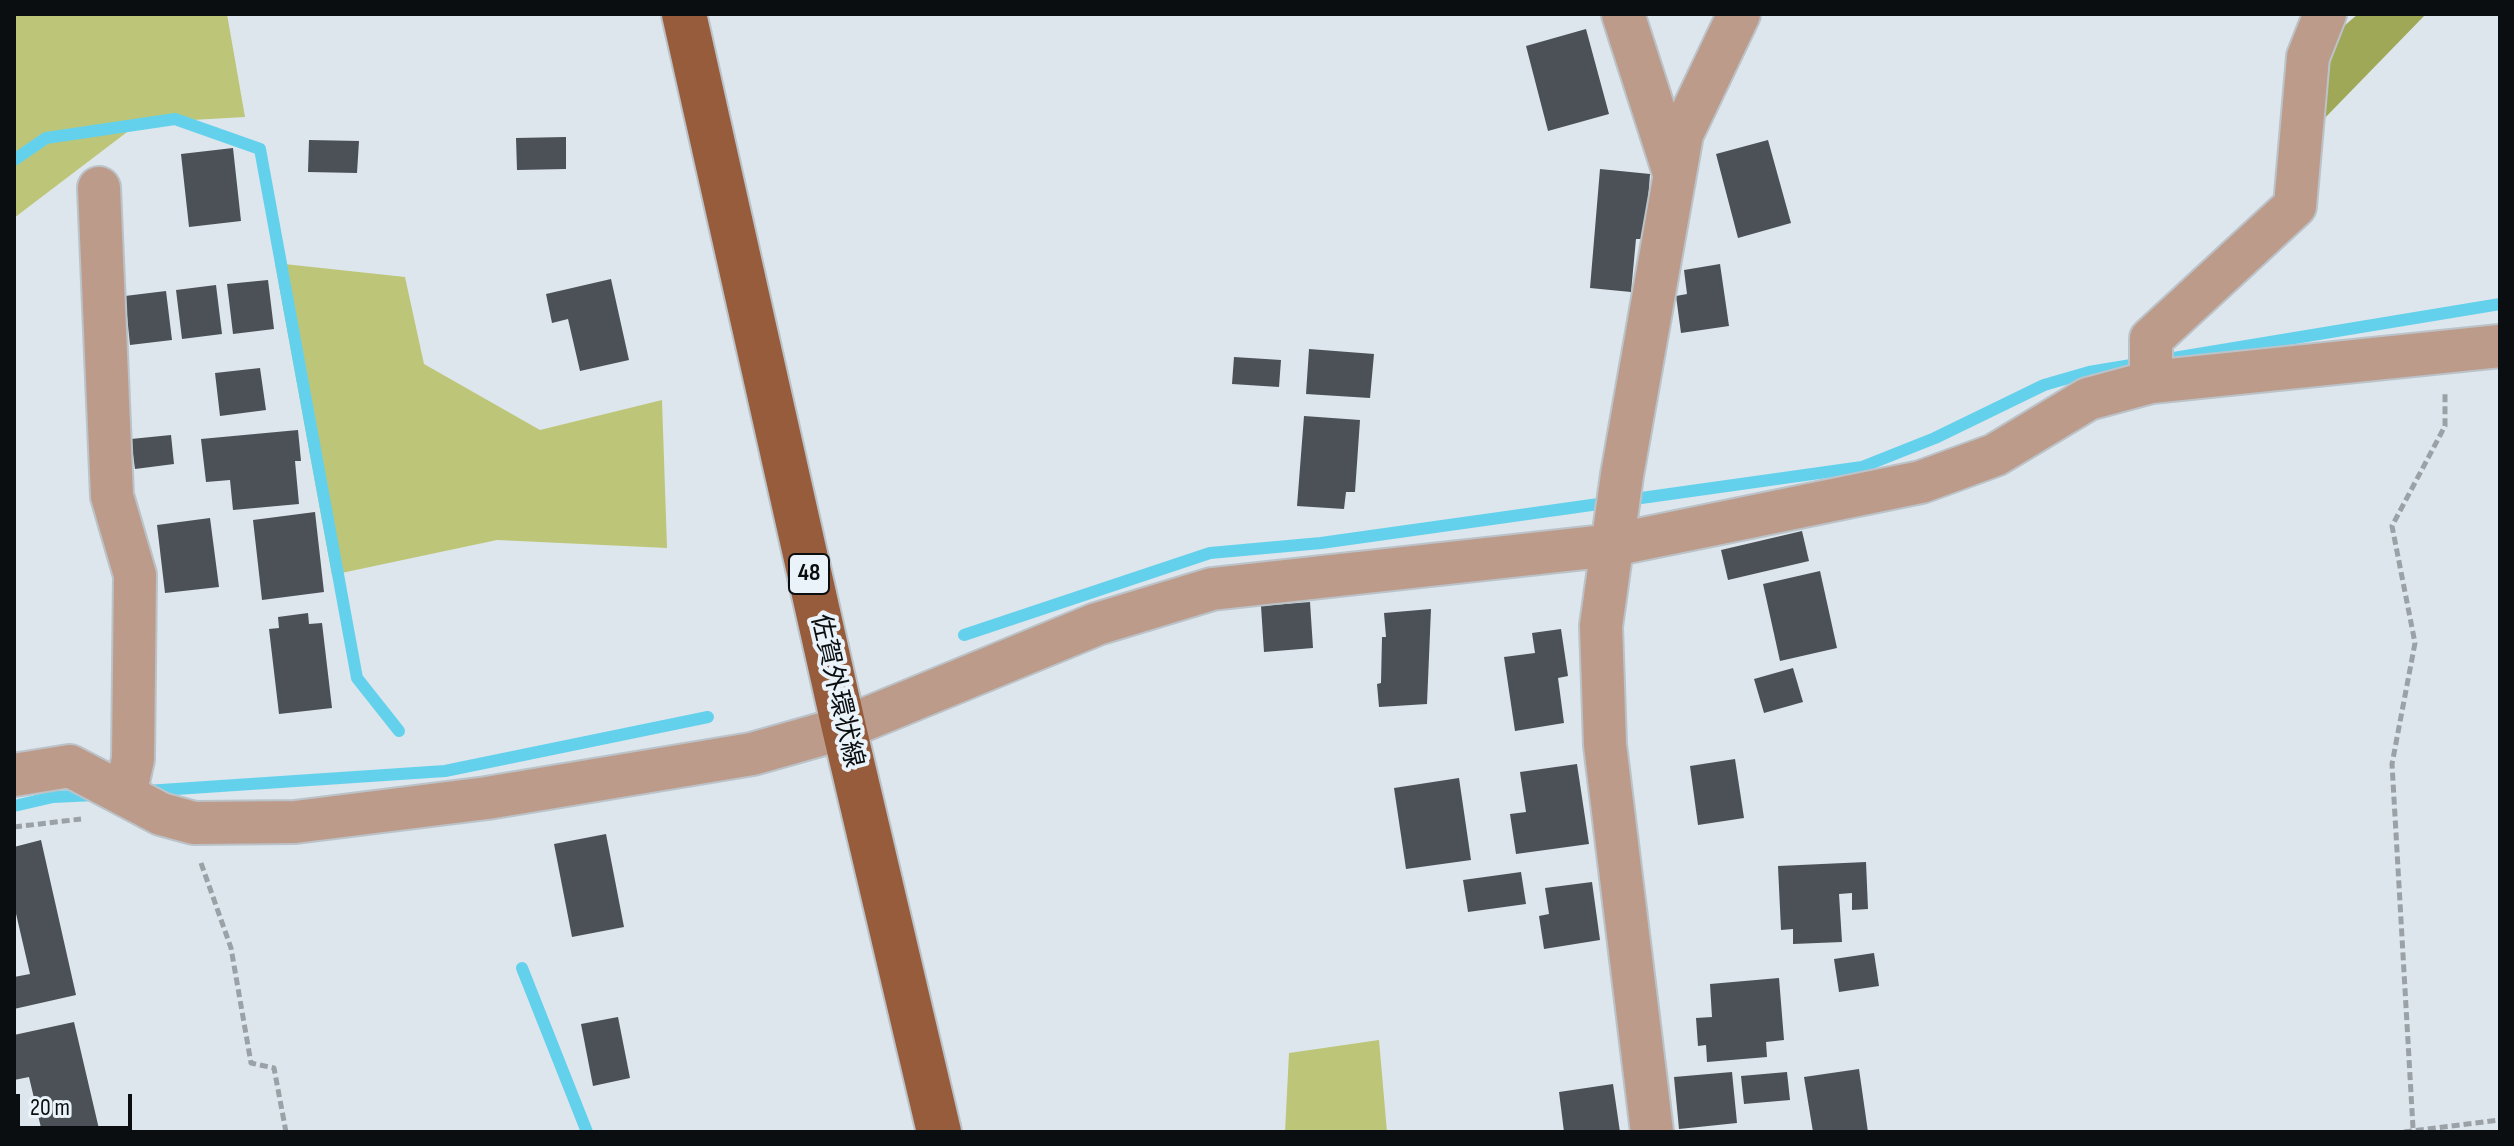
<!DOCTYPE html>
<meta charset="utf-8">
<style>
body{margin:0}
#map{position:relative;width:2514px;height:1146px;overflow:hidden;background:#dde6ec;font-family:"Sofia Sans Condensed",sans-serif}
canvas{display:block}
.frame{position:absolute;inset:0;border:16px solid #0b0e10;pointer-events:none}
.scale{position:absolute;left:16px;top:1094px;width:116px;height:36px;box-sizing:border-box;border:4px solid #0b0e10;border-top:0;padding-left:10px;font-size:24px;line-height:28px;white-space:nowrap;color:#0b0e10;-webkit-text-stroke:6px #eaf3fa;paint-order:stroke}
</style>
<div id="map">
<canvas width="2514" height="1146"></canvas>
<div class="frame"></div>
<div class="scale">20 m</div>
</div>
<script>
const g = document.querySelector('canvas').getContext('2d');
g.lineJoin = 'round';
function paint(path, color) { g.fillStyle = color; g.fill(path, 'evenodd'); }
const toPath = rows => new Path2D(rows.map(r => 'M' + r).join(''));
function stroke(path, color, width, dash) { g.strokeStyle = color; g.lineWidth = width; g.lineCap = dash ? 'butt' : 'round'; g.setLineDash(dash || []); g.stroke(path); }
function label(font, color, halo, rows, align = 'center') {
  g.font = font + ' "Sofia Sans Condensed","Noto Sans JP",sans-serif'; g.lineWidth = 8; g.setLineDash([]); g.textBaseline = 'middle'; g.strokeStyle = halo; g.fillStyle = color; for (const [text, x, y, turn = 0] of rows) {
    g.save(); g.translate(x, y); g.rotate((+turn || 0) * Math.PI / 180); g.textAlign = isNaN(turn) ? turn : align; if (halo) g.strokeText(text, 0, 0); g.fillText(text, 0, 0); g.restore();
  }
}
const green = toPath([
 [14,14,227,14,245,117,139,123,14,218],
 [275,263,405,277,424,364,540,430,662,400,667,548,497,540,332,575],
 [1379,1040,1387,1132,1285,1132,1289,1053]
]);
const forest = toPath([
 [2358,14,2426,14,2319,124,2323,44]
]);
const stream = toPath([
 [14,160,46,138,175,119,260,149,357,678,399,731],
 [964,635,1210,553,1321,543,1862,467,1935,438,2044,385,2089,372,2500,304],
 [146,791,445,771,708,717],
 [14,806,53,797,95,795],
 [522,968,587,1132]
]);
const building = toPath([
 [1586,29,1609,114,1548,131,1526,46],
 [566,137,566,169,517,170,516,138],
 [309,140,359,141,357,173,308,172],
 [1768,140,1791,223,1738,238,1716,154],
 [233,148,241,221,189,227,181,154],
 [1600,169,1650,174,1645,239,1636,239,1631,292,1590,288],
 [1720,264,1729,326,1681,333,1676,296,1687,294,1684,270],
 [611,279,629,360,580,371,568,319,552,323,546,294],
 [268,280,274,329,233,334,227,284],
 [216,285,222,334,182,339,176,290],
 [166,291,172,340,130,345,125,296],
 [1309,349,1374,354,1370,398,1306,394],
 [1234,357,1281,360,1279,387,1232,384],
 [260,368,266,410,220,416,215,373],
 [1304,416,1360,420,1355,492,1346,492,1344,509,1297,506],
 [298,430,301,461,295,461,299,504,233,510,230,480,206,482,201,439],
 [171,435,174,464,135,469,131,439],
 [315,512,324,592,262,600,253,520],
 [210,518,219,587,165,593,157,525],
 [1802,531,1809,561,1728,580,1721,550],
 [1820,571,1837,648,1780,661,1763,584],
 [1310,602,1313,648,1264,652,1261,606],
 [1431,609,1427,704,1379,707,1377,684,1381,683,1382,637,1386,637,1384,613],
 [308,613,309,624,322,623,332,708,279,714,269,629,279,628,278,617],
 [1561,629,1568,676,1558,678,1564,723,1515,731,1504,657,1535,653,1532,633],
 [1793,668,1803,702,1764,713,1754,679],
 [1735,759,1744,818,1698,825,1690,766],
 [1577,764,1589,844,1516,854,1510,814,1526,812,1520,772],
 [1459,778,1471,860,1406,869,1394,788],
 [606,834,624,927,572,937,554,844],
 [41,840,76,995,14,1009,14,977,30,974,14,905,14,847],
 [1866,862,1868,909,1852,910,1852,893,1839,894,1842,942,1793,944,1793,929,1781,930,1778,866],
 [1521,872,1526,904,1468,912,1463,880],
 [1592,882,1600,940,1544,949,1539,916,1549,914,1545,888],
 [1874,953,1879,986,1839,992,1834,959],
 [1779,978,1784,1040,1766,1042,1767,1057,1707,1062,1706,1045,1698,1046,1696,1018,1712,1017,1710,984],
 [618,1017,630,1078,593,1086,581,1024],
 [74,1022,99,1129,42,1132,29,1077,14,1080,14,1035],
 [1859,1069,1868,1132,1813,1132,1804,1077],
 [1732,1072,1737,1123,1679,1129,1674,1077],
 [1787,1072,1790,1100,1744,1104,1741,1076],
 [1613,1084,1620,1132,1564,1132,1559,1092]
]);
const path = toPath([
 [14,827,81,819],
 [201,863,231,948,251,1063,274,1068,286,1132],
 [2413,1128,2392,764,2415,643,2392,526,2445,426,2445,393],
 [2404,1132,2500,1120]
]);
const minor = toPath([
 [1623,14,1674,173],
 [99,188,112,496,135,575,133,759,125,795],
 [2151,382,2151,339,2295,206,2308,57,2325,14],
 [14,775,70,766,161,814,194,823,295,822,487,798,752,754,844,728,1097,624,1212,589,1613,545,1921,482,1995,455,2088,399,2151,382,2500,346],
 [1652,1132,1605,745,1601,626,1622,475,1682,134,1739,14]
]);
const primary = toPath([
 [684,14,844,728,939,1132]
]);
const shields = [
 [809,574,40]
];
const shieldNames = [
 ["48",809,574]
];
const streetNames = [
 ["佐賀外環状線",836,691,77]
];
paint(green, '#bdc678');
paint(forest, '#9fa857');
stroke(stream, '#64d1ec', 12);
paint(building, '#4b5157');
stroke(minor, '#bbc3c9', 46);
stroke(primary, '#bbc3c9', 48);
stroke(path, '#9ba2a7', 5, [8, 4]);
stroke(minor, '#bd9b8a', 42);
stroke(primary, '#975c3c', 44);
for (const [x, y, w] of shields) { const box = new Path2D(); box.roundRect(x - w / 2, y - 20, w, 40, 6); g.fillStyle = '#eaf3fa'; g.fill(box); stroke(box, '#0b0e10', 2); }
label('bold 24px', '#0b0e10', null, shieldNames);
label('26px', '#0b0e10', '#eaf3fa', streetNames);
</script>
